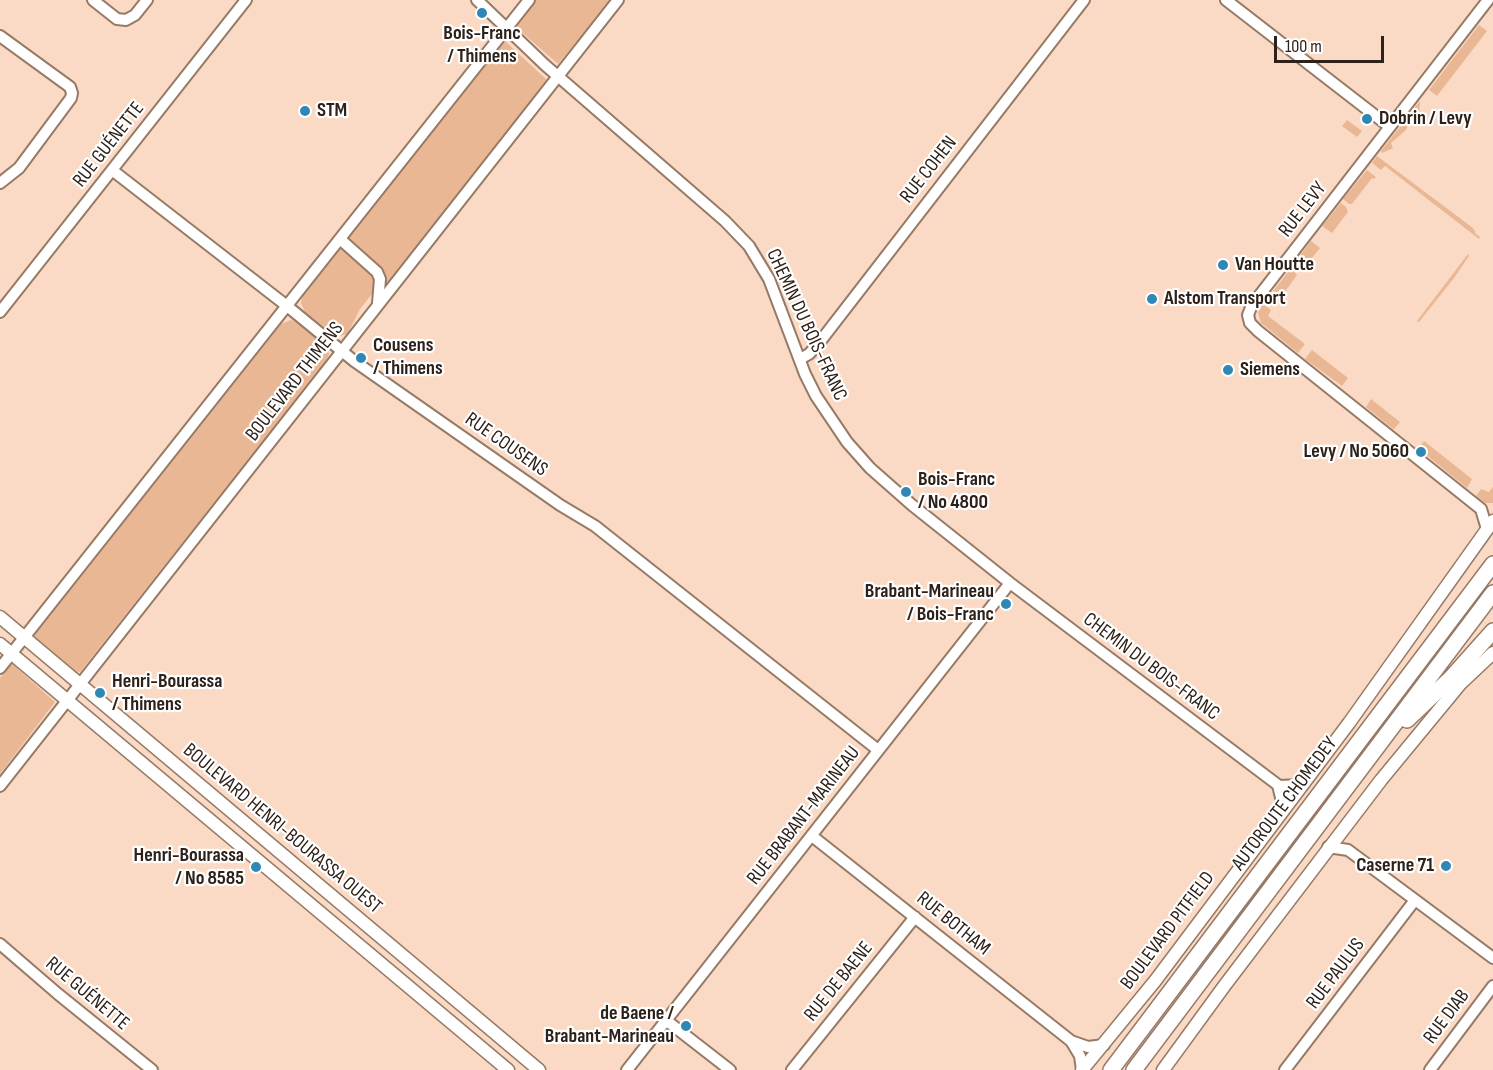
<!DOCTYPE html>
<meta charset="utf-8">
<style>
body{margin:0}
#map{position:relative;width:1493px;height:1070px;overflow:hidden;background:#fadac4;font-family:"Sofia Sans Condensed",sans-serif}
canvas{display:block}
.scale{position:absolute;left:1274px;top:36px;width:110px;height:27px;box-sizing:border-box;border:3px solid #2d2119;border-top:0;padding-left:8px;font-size:18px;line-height:21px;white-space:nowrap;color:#2d2119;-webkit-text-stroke:4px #fff;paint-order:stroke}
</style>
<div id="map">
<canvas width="1493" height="1070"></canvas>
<div class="scale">100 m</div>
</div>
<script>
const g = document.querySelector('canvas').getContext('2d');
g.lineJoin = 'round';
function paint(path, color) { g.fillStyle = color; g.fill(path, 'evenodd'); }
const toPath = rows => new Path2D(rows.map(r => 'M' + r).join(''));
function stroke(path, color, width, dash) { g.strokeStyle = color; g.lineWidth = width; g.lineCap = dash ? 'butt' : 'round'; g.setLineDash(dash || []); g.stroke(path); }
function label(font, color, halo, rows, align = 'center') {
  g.font = font + ' "Sofia Sans Condensed",sans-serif'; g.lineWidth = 4.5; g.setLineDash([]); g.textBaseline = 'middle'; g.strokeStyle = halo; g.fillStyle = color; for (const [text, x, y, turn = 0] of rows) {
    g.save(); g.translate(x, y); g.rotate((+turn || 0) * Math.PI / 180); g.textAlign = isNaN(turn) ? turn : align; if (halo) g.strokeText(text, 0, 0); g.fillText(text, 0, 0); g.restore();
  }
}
const green = toPath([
 [536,0,611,0,558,64,517,28,519,22],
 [1479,25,1487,31,1437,96,1429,90],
 [505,41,547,80,385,287,376,282,372,294,360,309,348,333,345,335,336,336,305,312,301,303,303,293],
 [1420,101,1419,115,1413,114,1406,130,1391,143,1393,148,1382,153,1381,151],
 [1347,120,1362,131,1357,137,1342,126],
 [1377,156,1473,228,1476,234,1480,237,1479,239,1385,166,1381,170,1372,163],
 [1367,170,1376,177,1374,179,1372,178,1352,204,1349,204,1343,199],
 [1341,203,1346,207,1348,212,1332,233,1322,226],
 [1311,241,1320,248,1303,269,1299,269,1293,265],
 [1468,254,1469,256,1454,278,1419,322,1417,321],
 [1291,268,1297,275,1276,304,1268,298],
 [1262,303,1271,310,1268,316,1305,344,1298,353,1261,323,1258,313],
 [291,320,296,322,327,347,329,354,327,360,80,672,77,672,34,636,281,324],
 [1312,350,1348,378,1342,386,1305,359],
 [1371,399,1400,422,1395,428,1393,429,1366,407],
 [1424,441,1472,479,1467,488,1425,454,1426,453,1418,449],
 [1493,487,1493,503,1485,503,1476,496,1481,489,1489,492],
 [11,663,55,702,0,774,0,678]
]);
const minor = toPath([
 [93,0,117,19,126,20,135,15,147,0],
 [477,0,545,65,725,221,749,246,769,279,805,374,816,396,847,442,870,468,912,505,1010,583,1278,785,1284,810],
 [1226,0,1390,127],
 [0,36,70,87,72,93,71,98,19,168,0,183],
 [112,170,287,306,354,361,560,505,595,526,878,750],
 [340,239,377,272,380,279,378,303],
 [0,312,246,0],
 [800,359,809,354,819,343,1084,0],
 [1487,529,1481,509,1258,331,1250,323,1248,315,1252,305,1488,0],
 [0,668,529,0],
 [0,786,618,0],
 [1279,786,1303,785],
 [812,836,1071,1041,1088,1047,1104,1045],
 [1328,847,1348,850,1493,958],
 [0,944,58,994,152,1070],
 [667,1021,730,1070],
 [1071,1041,1080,1056,1082,1070],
 [627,1070,1010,583],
 [792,1070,915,917],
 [1285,1070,1415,900],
 [1430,1070,1493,986]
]);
const major = toPath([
 [0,617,539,1070],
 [0,644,508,1070],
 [1082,1070,1155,981,1349,723,1493,521],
 [1163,1070,1225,985,1381,780,1461,683,1493,653]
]);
const highway = toPath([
 [1407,720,1451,678,1493,631],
 [1111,1070,1493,564],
 [1134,1070,1493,593]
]);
const markers = [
 [482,13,6,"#2e87b5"],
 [305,111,6,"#2e87b5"],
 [1367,119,6,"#2e87b5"],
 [1223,265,6,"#2e87b5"],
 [1152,299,6,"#2e87b5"],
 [361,358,6,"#2e87b5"],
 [1228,370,6,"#2e87b5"],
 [1421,452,6,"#2e87b5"],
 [906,492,6,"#2e87b5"],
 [1006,604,6,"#2e87b5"],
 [100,693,6,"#2e87b5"],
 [1446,866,6,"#2e87b5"],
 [256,867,6,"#2e87b5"],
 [686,1026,6,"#2e87b5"]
];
const poiNames = [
 ["Bois-Franc",482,34,"center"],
 ["/ Thimens",482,57,"center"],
 ["STM",317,111],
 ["Dobrin / Levy",1379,119],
 ["Van Houtte",1235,265],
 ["Alstom Transport",1164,299],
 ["Cousens",373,346],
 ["/ Thimens",373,369],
 ["Siemens",1240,370],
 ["Levy / No 5060",1409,452,"right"],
 ["Bois-Franc",918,480],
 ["/ No 4800",918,503],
 ["Brabant-Marineau",994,592,"right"],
 ["/ Bois-Franc",994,615,"right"],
 ["Henri-Bourassa",112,682],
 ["/ Thimens",112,705],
 ["Henri-Bourassa",244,856,"right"],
 ["/ No 8585",244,879,"right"],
 ["Caserne 71",1434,866,"right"],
 ["de Baene /",674,1014,"right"],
 ["Brabant-Marineau",674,1037,"right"]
];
const streetNames = [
 ["RUE GUÉNETTE",109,145,-52],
 ["RUE COHEN",929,170,-52],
 ["RUE LEVY",1303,210,-52],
 ["CHEMIN DU BOIS-FRANC",806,325,65],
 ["BOULEVARD THIMENS",295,382,-52],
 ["RUE COUSENS",506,445,35],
 ["CHEMIN DU BOIS-FRANC",1151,667,37],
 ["AUTOROUTE CHOMEDEY",1285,804,-53],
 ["RUE BRABANT-MARINEAU",804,816,-52],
 ["BOULEVARD HENRI-BOURASSA OUEST",282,829,40],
 ["RUE BOTHAM",953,924,39],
 ["BOULEVARD PITFIELD",1168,931,-53],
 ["RUE PAULUS",1336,974,-53],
 ["RUE DE BAENE",839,982,-51],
 ["RUE GUÉNETTE",87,994,40],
 ["RUE DIAB",1447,1017,-53]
];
paint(green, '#eab794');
stroke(minor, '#977a66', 14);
stroke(major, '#977a66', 15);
stroke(highway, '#977a66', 18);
stroke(minor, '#fff', 10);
stroke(major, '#fff', 12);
stroke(highway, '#fff', 15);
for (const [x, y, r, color] of markers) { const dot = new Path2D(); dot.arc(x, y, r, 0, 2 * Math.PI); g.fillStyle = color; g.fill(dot); stroke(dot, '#fff', 2); }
label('bold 20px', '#2d2119', '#fff', poiNames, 'left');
label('20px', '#2d2119', '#fff', streetNames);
</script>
